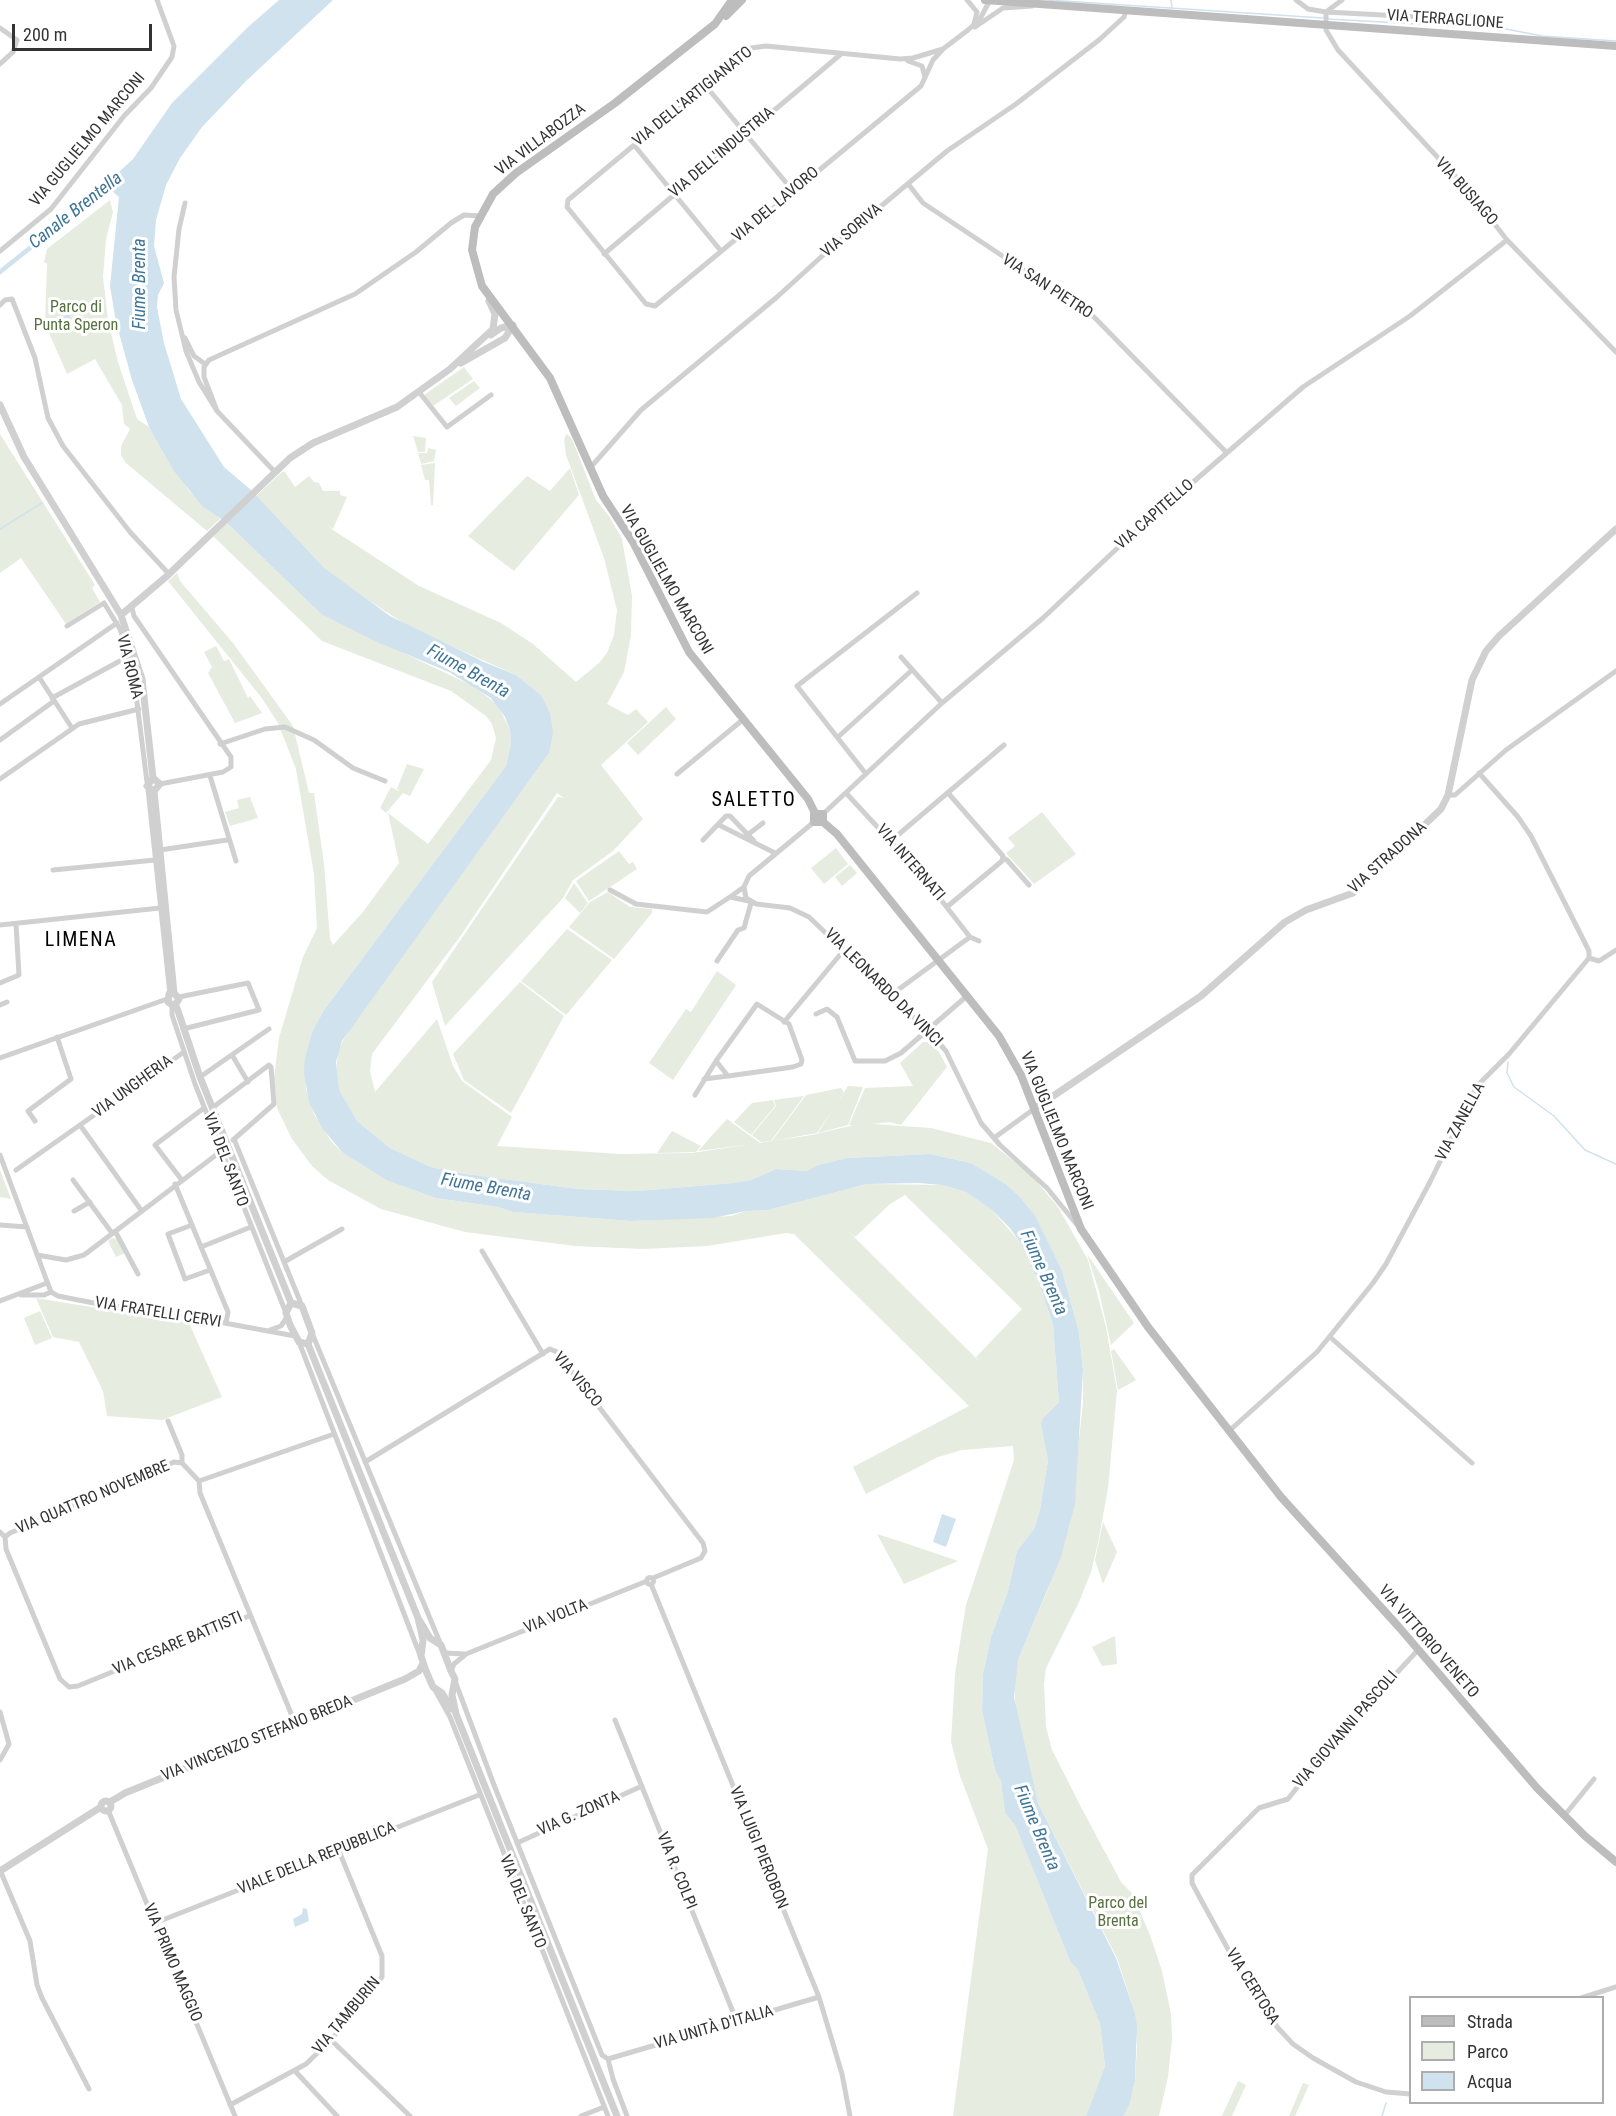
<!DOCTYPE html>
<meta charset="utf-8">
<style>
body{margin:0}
#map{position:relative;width:1616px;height:2116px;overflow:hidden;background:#fff;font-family:"Roboto Condensed",sans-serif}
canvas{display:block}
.legend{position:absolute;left:1409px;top:1996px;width:195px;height:108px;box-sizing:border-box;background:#fff;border:2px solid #adadad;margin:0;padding:8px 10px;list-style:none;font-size:18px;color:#333}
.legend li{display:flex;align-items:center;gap:12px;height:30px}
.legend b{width:30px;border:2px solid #adadad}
.scale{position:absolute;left:12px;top:24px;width:140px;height:27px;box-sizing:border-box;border:3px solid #333;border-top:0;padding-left:8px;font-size:18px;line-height:21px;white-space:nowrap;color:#333;-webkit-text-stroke:4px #fff;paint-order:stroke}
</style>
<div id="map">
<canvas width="1616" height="2116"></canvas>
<ul class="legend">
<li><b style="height:8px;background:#bdbdbd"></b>Strada</li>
<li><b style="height:16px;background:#e6ecdf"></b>Parco</li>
<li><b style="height:16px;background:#cfe2ee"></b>Acqua</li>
</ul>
<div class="scale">200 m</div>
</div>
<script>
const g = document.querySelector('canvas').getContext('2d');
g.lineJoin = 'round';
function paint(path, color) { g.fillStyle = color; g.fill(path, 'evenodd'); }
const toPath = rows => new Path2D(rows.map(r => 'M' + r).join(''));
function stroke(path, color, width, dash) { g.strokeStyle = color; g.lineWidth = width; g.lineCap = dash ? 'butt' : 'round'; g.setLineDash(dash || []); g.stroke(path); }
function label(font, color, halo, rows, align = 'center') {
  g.font = font + ' "Roboto Condensed",sans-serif'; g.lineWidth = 6; g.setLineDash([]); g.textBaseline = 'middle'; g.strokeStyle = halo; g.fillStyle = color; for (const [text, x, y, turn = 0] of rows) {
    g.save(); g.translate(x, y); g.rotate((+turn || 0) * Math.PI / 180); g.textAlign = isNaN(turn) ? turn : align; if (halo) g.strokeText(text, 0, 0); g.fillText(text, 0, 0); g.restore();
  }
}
const green = toPath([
 [110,200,113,212,106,239,103,277,108,320,118,362,137,419,149,427,189,491,220,519,207,531,126,463,121,455,121,446,130,429,124,424,122,405,95,359,67,374,45,324,47,264,44,262,47,249],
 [464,367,473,379,433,406,424,395],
 [474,381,480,388,456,406,449,398],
 [0,434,95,585,92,588,100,602,66,624,21,558,0,573],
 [567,434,572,439,596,500,609,516,622,539,632,596,631,635,624,672,607,704,628,715,636,709,648,722,601,765,643,819,613,851,573,880,563,898,445,1026,432,982,558,797,564,798,557,793,459,938,372,1054,370,1071,375,1092,437,1019,453,1066,462,1081,512,1117,497,1146,620,1154,692,1153,812,1135,854,1125,849,1125,865,1088,913,1086,900,1063,923,1042,928,1042,939,1052,947,1067,901,1125,889,1122,873,1124,931,1128,991,1143,1031,1175,1058,1207,1088,1260,1106,1327,1117,1391,1108,1488,1098,1543,1091,1572,1079,1602,1046,1668,1044,1684,1046,1727,1052,1750,1082,1809,1121,1882,1132,1893,1150,1935,1162,1971,1171,2014,1172,2039,1168,2077,1159,2116,1124,2116,1130,2103,1135,2081,1137,2046,1135,2013,1117,1958,1038,1803,1016,1716,1014,1675,1018,1660,1048,1589,1070,1524,1083,1402,1083,1370,1079,1332,1062,1270,1035,1217,1020,1197,1006,1184,971,1163,930,1154,847,1158,818,1165,807,1171,776,1169,751,1180,733,1183,637,1191,578,1189,459,1173,431,1167,390,1148,357,1121,339,1091,336,1075,338,1051,348,1031,549,753,541,695,516,675,413,629,337,580,308,554,256,496,282,472,285,472,295,487,309,476,314,482,319,483,323,491,340,491,340,495,347,497,333,529,326,524,333,530,419,586,501,623,533,644,576,682,599,663,607,653,614,635,617,610,604,558,566,455,564,439],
 [413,436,426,438,425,452,418,452],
 [428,448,436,450,434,461,421,464,418,453,427,453],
 [435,463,433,505,431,505,429,480,425,480,421,465],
 [570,468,579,495,514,571,468,536,527,476,550,491],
 [227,523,321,614,473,686,497,704,510,730,511,743,506,766,324,1010,312,1032,305,1057,306,1089,314,1114,331,1141,343,1153,388,1181,436,1198,498,1207,513,1212,631,1221,731,1216,746,1211,768,1210,867,1184,942,1185,966,1192,992,1210,1020,1242,1040,1285,1053,1325,1059,1402,1044,1417,1048,1460,1040,1510,1034,1529,1017,1551,1008,1591,991,1637,983,1674,982,1711,995,1770,1001,1781,1005,1813,1015,1825,1070,1961,1078,1970,1100,2024,1105,2066,1086,2116,953,2116,988,1849,960,1776,951,1742,955,1674,966,1605,1014,1460,1013,1446,962,1450,938,1457,866,1494,853,1467,969,1406,794,1234,786,1233,707,1246,643,1249,575,1246,465,1232,381,1209,328,1180,312,1166,292,1139,277,1108,274,1078,279,1038,303,957,317,928,314,874,296,769,278,723,261,697,168,581,177,573,180,581,233,643,293,726,309,793,314,793,324,864,330,939,333,945,363,912,399,863,388,813,428,844,491,760,496,738,492,724,486,716,451,691,322,641,213,536],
 [905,1195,1022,1309,976,1357,979,1361,848,1231,855,1237,890,1204],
 [216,646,224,661,229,659,248,698,250,696,262,713,235,723,208,673,212,667,204,652],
 [666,707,676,719,638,755,627,743],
 [407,764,424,769,410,796,403,793,386,813,380,808,391,787,401,792,397,789],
 [250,797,258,818,230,826,225,812,239,808,237,800],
 [1042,812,1076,854,1034,884,1006,853,1015,846,1008,838],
 [836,848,848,864,824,884,811,868],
 [619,851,629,864,633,862,637,869,589,901,576,881],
 [850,865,857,873,842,886,835,877],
 [574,883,588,903,580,913,565,898],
 [608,892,630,907,652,909,652,913,614,959,569,927,590,902],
 [567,929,612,960,566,1015,521,981],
 [717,971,736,985,673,1080,649,1063,686,1009,691,1012],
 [520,982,564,1016,511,1113,464,1080,453,1054],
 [848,1086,863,1087,848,1125,818,1133],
 [841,1088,844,1093,817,1133,772,1141,806,1095],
 [804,1096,771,1141,761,1142,752,1135,776,1106,774,1100],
 [773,1100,775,1106,751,1135,734,1122,752,1103],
 [727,1119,760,1143,698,1151],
 [672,1131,701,1146,696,1152,657,1153],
 [0,1170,11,1199,0,1197],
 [112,1238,117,1239,125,1253,116,1257,108,1241],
 [1087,1254,1134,1323,1111,1345,1099,1291],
 [36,1298,189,1323,222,1397,162,1420,107,1416,103,1391,79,1342,53,1337],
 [40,1311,52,1338,35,1345,24,1318],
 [1114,1349,1136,1380,1118,1390,1111,1351],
 [1103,1522,1117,1552,1103,1584,1095,1560],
 [877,1534,899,1541,958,1561,904,1584],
 [1115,1636,1117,1664,1102,1666,1092,1647],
 [1238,2081,1246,2085,1232,2116,1222,2116],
 [1303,2083,1309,2085,1295,2116,1289,2116]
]);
const water = toPath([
 [279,0,333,0,246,81,202,127,180,158,166,185,156,220,154,246,164,283,158,295,157,307,164,343,181,399,224,467,251,490,324,568,390,616,484,662,516,675,541,695,550,713,553,733,549,753,342,1041,336,1062,339,1090,357,1121,390,1148,431,1167,459,1173,578,1189,637,1191,733,1183,751,1180,776,1169,807,1171,818,1165,847,1158,930,1154,971,1163,1006,1184,1020,1197,1035,1216,1062,1270,1079,1332,1083,1370,1075,1504,1061,1557,1018,1660,1014,1697,1038,1803,1116,1958,1135,2013,1137,2026,1135,2081,1130,2103,1124,2116,1086,2116,1105,2066,1100,2024,1078,1970,1070,1961,1015,1825,1005,1813,1001,1781,995,1770,982,1711,983,1674,991,1637,1008,1591,1017,1551,1034,1529,1040,1510,1048,1460,1041,1423,1044,1417,1059,1402,1053,1325,1040,1285,1020,1242,1009,1227,992,1210,966,1192,942,1185,919,1183,867,1184,768,1210,746,1211,713,1218,631,1221,513,1212,498,1207,436,1198,388,1181,343,1153,322,1128,309,1102,304,1073,305,1057,312,1032,324,1010,506,766,511,743,510,730,505,717,491,698,449,672,377,642,321,614,227,523,202,506,174,471,149,427,132,380,116,322,110,286,119,197,105,185,133,159,172,103,248,27],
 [70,304,70,328,58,329,57,322,65,317],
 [942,1514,956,1519,946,1547,933,1542],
 [303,1908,307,1909,309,1921,295,1927,293,1919,302,1914]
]);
const stream = toPath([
 [1048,0,1323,18],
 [1171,0,1172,8],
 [1328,19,1506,29,1542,36,1616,41],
 [0,529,42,503],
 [1508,1062,1507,1073,1514,1087,1554,1116,1585,1150,1616,1164],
 [1382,2116,1386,2103]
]);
const canal = toPath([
 [0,272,110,184]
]);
const minor = toPath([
 [967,0,977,12,974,24],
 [1296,0,1308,9,1326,12,1326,30,1338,50,1468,190,1507,240,1616,352],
 [1342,0,1326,12,1420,17,1424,14],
 [975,27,1003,8,1032,6],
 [0,28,17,40,13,52,0,64],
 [943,49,933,60,921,86,655,306,646,304,567,207,568,200,751,48,766,46,900,59,913,58,943,49,968,30,980,19,990,0],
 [908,61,922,66,925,77],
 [705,85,793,191],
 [634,145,721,251],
 [909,185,923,203,1094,317,1226,452],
 [185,203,179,229,174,277,176,310,186,351,199,382,217,411,274,471],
 [0,251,51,209,124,116,151,88,172,57,174,46,157,0],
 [604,254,841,54],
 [0,305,5,300,12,299,16,309,35,358,48,418,63,446,130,532,169,574],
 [185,338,194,356,205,364],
 [419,392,447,427,491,395],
 [217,411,204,377,204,367,209,360,355,294,416,252,451,223,464,215,480,216],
 [590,468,641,410,777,297,831,248,947,151,1016,104,1099,40,1124,17,1126,10],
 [132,608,134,616,231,757,231,767,223,772,160,784],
 [67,626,104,603,120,629,133,671,147,782],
 [901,657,942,703],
 [39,677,72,728],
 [52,698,129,656],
 [0,704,117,623],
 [838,737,912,670],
 [0,740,54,701],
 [220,744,265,729,285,727,314,740,353,768,385,781],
 [677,774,740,722],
 [866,774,797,686,917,593],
 [210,776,236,861],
 [0,779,79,724,139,709],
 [148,789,170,994],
 [846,793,920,873,970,937,979,941],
 [1448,795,1455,795,1506,750,1616,671],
 [823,814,942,703,1043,618,1125,541,1303,387,1410,316,1507,240],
 [814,822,749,876,744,887,746,898,756,904,790,908,809,917,930,1033,946,1051,981,1123,1000,1145,1047,1188,1078,1226],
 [719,825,775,853],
 [746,836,763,823],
 [703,840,726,816,730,816,754,841],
 [892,840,1004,745],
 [160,850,227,840],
 [1003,858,1007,860,1029,885],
 [53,870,155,860],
 [610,890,636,904,707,912,730,897,749,901],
 [730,897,744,887],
 [948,906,1002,861,1003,856,949,794],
 [0,925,160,908],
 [1589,958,1599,961,1616,950],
 [717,961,738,930,744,928,751,903],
 [0,983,19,975,16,924],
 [891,995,970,937],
 [179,997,248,983,259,1010,183,1029],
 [0,1005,7,1002],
 [172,1005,172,1015,195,1084,286,1313],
 [816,1014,827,1009,837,1017,855,1061,885,1061,901,1053,968,995],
 [784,1022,844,950],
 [232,1055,248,1082],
 [0,1058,167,999],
 [200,1077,269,1029],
 [704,1079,728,1076],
 [695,1095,716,1061,757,1004,789,1024,802,1060,801,1064,793,1067,728,1076,716,1061],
 [212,1108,269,1065,271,1067,274,1104,233,1140],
 [35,1121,28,1111,71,1079,57,1037],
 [994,1138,1034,1109],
 [234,1139,302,1306],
 [0,1155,51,1292],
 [16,1170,80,1125],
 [181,1179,155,1145,204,1108],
 [73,1180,112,1233],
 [175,1184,228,1312,226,1323],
 [141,1210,80,1125,184,1052],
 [74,1211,90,1202],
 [0,1225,27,1227],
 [192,1225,168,1234,185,1279,210,1270],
 [115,1231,138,1274],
 [201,1247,251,1227],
 [482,1251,543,1354],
 [37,1255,66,1260,84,1255,220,1152],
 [284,1262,342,1229],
 [51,1292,58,1296,104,1305,170,1313,295,1336],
 [21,1295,44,1295,51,1292],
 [0,1301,47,1283],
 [270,1330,281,1326,287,1317],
 [312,1333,441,1645],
 [1330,1337,1472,1463],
 [299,1342,420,1655],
 [168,1421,182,1455,182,1463,199,1481],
 [1229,1431,1317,1352,1373,1283,1386,1264,1430,1182,1477,1086,1509,1054,1589,958,1589,951,1531,836,1518,817,1479,773],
 [365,1462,550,1349,557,1352,703,1543,705,1551,701,1558,653,1578],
 [199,1481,200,1493,295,1723],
 [199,1481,334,1434],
 [0,1532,5,1537,6,1549,60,1679,69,1687,78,1686,249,1616],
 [5,1537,10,1533,174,1462,182,1463],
 '646.5 1581a3.5 3.5 0 1 1 7 0a3.5 3.5 0 1 1-7 0Z',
 [651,1584,819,1997,842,2074,850,2116],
 [444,1653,466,1654,647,1581],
 [451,1671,454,1664,465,1655],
 [455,1681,494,1785,602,2055,608,2059],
 [435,1690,450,1717,608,2116],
 [0,1712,9,1744,0,1760],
 [615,1720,737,2022],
 [108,1810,235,2116],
 [1564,1816,1594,1779],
 [517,1843,642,1786],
 [0,1870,30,1941,37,1985,42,1998,89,2089],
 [155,1923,479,1795],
 [1581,1998,1616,1987],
 [331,2040,410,2116],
 [608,2059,819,1997],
 [608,2059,613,2079,627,2116],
 [295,2071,337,2116],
 [1410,2094,1386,2092,1356,2082,1313,2058,1293,2044,1278,2028,1246,1982,1200,1898,1192,1883,1192,1875,1259,1808,1288,1799,1332,1743,1418,1650],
 [230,2105,306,2064,331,2040,382,1977,382,1956,339,1851],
 [581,2116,604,2107]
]);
const tertiary = toPath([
 [491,335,501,328,513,325],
 [461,363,505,338,513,325],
 [0,405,24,457,121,615,142,679,153,778],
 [121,615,167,576,290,458,313,443,397,407,450,369,493,329,495,314,489,301],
 [153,778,147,786,154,791],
 [153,778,160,784,154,791],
 [154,791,174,993,179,999,175,1005],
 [174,993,169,994,168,1002,177,1008,200,1077,291,1303],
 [1034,1109,1201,996,1285,922,1306,910,1353,893,1441,809,1448,795,1472,680,1486,651,1499,636,1616,529],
 [291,1303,286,1313,290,1325,299,1342,308,1344],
 [291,1303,302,1306,312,1333,308,1344],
 [308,1344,418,1618,423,1640,421,1656,426,1671,433,1687,442,1693,452,1709],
 [418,1618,430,1638,441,1645,451,1671,455,1679,452,1695,456,1714,617,2116],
 '101 1806a5 5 0 1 1 10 0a5 5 0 1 1-10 0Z',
 [110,1802,125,1793,405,1679,419,1671,423,1663],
 [0,1871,101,1807]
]);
const secondary = toPath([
 [732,0,715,24,615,103,516,173,493,194,475,227,472,250,482,286,550,378,603,496,633,542,689,652,808,799,815,813],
 [985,0,1616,46],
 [726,16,742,0],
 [823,822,823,814,814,814,814,822,823,822,837,834,999,1036,1021,1075,1081,1229,1148,1327,1281,1497,1398,1626,1537,1788,1585,1836,1616,1862]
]);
const streetNames = [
 ["VIA TERRAGLIONE",1445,20,4],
 ["VIA DELL'ARTIGIANATO",693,97,-39],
 ["VIA GUGLIELMO MARCONI",88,140,-50],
 ["VIA VILLABOZZA",541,140,-37],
 ["VIA DELL'INDUSTRIA",722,153,-40],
 ["VIA BUSIAGO",1466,192,48],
 ["VIA DEL LAVORO",776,205,-40],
 ["VIA SORIVA",852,231,-40],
 ["VIA SAN PIETRO",1047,287,33],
 ["VIA CAPITELLO",1155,515,-41],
 ["VIA GUGLIELMO MARCONI",666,580,60],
 ["VIA ROMA",129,667,76],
 ["VIA STRADONA",1388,858,-42],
 ["VIA INTERNATI",910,863,49],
 ["VIA LEONARDO DA VINCI",883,988,45],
 ["VIA UNGHERIA",133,1087,-36],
 ["VIA ZANELLA",1461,1122,-62],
 ["VIA GUGLIELMO MARCONI",1056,1131,68],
 ["VIA DEL SANTO",225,1160,69],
 ["VIA FRATELLI CERVI",158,1313,9],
 ["VIA VISCO",577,1380,50],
 ["VIA QUATTRO NOVEMBRE",93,1498,-23],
 ["VIA VOLTA",556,1617,-22],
 ["VIA VITTORIO VENETO",1428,1642,49],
 ["VIA CESARE BATTISTI",178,1644,-23],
 ["VIA GIOVANNI PASCOLI",1346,1730,-49],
 ["VIA VINCENZO STEFANO BREDA",257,1739,-22],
 ["VIA G. ZONTA",579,1814,-24],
 ["VIA LUIGI PIEROBON",758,1848,68],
 ["VIALE DELLA REPUBBLICA",317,1859,-22],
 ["VIA R. COLPI",676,1871,68],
 ["VIA DEL SANTO",522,1902,68],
 ["VIA PRIMO MAGGIO",172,1963,67],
 ["VIA CERTOSA",1252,1987,58],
 ["VIA TAMBURIN",347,2016,-50],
 ["VIA UNITÀ D'ITALIA",714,2028,-16]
];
const parkNames = [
 ["Parco di",76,308],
 ["Punta Speron",76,326],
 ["Parco del",1118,1904],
 ["Brenta",1118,1922]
];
const waterNames = [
 ["Canale Brentella",76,211,-38],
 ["Fiume Brenta",140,284,-90],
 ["Fiume Brenta",468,672,29],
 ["Fiume Brenta",486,1188,10],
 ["Fiume Brenta",1043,1273,66],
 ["Fiume Brenta",1036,1828,67]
];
const quarterNames = [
 ["SALETTO",754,801],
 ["LIMENA",81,941]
];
paint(green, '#e6ecdf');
paint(water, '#cfe2ee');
stroke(stream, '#cfe2ee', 1.5);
stroke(canal, '#cfe2ee', 4.5);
stroke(minor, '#d0d0d0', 5);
stroke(tertiary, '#d0d0d0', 7);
stroke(secondary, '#bdbdbd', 8);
label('16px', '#333', '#fff', streetNames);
label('16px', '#56703f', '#fff', parkNames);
label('italic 18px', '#3f7597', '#fff', waterNames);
g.letterSpacing = '1.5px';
label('20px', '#000', '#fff', quarterNames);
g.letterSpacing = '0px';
</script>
